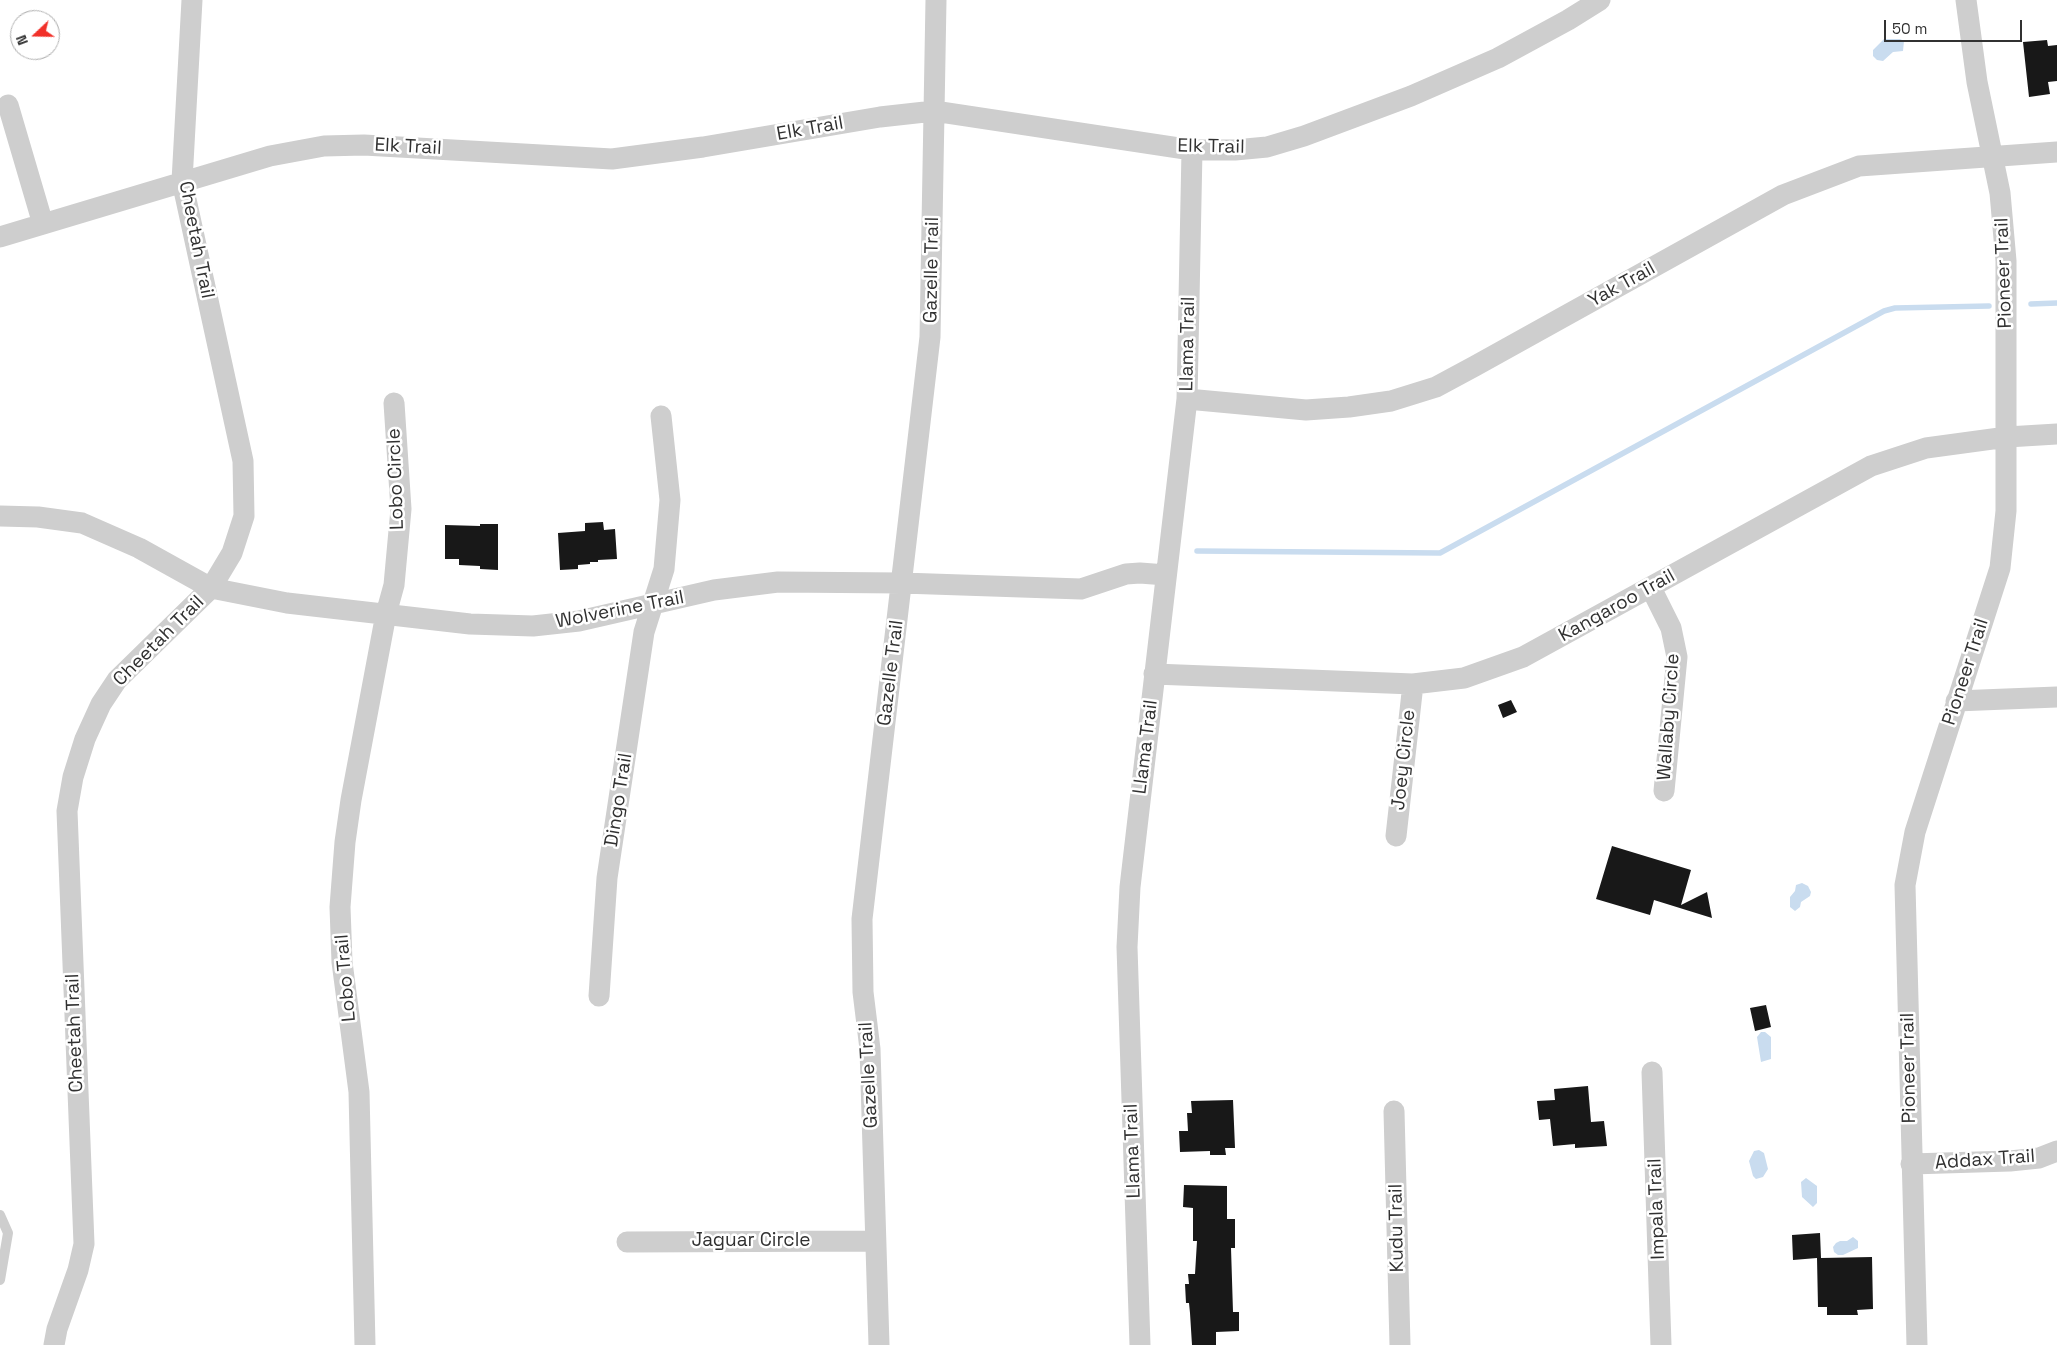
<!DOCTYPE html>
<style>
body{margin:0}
#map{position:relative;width:2057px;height:1345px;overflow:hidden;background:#fff;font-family:"Space Grotesk",sans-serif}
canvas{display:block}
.north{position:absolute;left:10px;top:10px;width:50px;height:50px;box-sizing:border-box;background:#fff;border:1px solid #adadad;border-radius:50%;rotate:249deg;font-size:14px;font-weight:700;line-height:20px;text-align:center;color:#313131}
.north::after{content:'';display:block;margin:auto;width:18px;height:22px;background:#f13029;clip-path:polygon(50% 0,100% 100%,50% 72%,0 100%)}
.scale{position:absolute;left:1884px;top:20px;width:138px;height:22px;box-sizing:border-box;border:2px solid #313131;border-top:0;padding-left:6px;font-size:15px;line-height:18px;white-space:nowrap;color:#313131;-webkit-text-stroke:4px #fff;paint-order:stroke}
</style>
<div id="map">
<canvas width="2057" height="1345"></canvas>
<div class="north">N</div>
<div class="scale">50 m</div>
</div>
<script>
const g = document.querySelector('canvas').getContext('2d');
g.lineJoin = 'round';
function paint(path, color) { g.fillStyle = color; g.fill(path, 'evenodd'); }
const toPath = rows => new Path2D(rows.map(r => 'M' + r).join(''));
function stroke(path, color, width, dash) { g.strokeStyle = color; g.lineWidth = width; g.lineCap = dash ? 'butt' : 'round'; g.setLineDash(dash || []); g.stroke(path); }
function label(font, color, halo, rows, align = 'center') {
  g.font = font + ' "Space Grotesk",sans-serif'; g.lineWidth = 5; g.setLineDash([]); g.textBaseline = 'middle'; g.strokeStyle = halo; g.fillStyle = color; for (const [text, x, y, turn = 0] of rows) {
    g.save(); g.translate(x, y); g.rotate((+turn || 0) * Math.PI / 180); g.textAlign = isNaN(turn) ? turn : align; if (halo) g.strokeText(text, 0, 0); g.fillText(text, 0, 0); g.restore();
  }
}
const water = toPath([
 [1884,39,1900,39,1904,41,1903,51,1893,52,1883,61,1877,60,1873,56,1873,50],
 [1802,883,1808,886,1811,892,1810,896,1801,902,1800,907,1795,911,1790,907,1790,897,1795,891,1796,885],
 [1761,1032,1765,1032,1771,1037,1771,1059,1761,1062,1757,1037],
 [1759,1150,1764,1153,1768,1169,1763,1177,1756,1179,1753,1176,1749,1161,1754,1151],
 [1806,1178,1817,1186,1817,1203,1813,1207,1802,1197,1801,1182],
 [1853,1237,1858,1241,1858,1248,1843,1255,1838,1255,1834,1252,1833,1247,1836,1243,1840,1241,1847,1241]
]);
const stream = toPath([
 [2031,304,2057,303],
 [1197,551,1440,553,1884,311,1895,308,1989,306]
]);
const building = toPath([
 [2047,40,2048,46,2057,45,2057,81,2048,82,2050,94,2029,97,2023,42],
 [603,522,604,530,615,529,617,559,598,560,598,562,590,562,590,564,578,565,578,569,560,570,558,533,585,531,585,523],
 [480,524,498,524,498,570,480,569,480,566,459,565,459,559,445,559,445,525,480,526],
 [1511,700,1517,712,1503,718,1498,705],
 [1612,846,1691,870,1681,905,1707,892,1712,918,1654,900,1650,915,1596,899],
 [1766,1005,1771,1027,1755,1031,1750,1008],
 [1588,1086,1591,1122,1604,1121,1607,1146,1575,1148,1575,1144,1553,1146,1550,1119,1539,1120,1537,1101,1555,1100,1554,1089],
 [1233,1100,1235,1148,1225,1148,1226,1155,1210,1155,1210,1151,1180,1152,1179,1131,1188,1131,1187,1113,1192,1113,1191,1101],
 [1184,1185,1227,1186,1227,1219,1235,1219,1235,1248,1231,1248,1233,1312,1239,1312,1239,1331,1216,1332,1216,1345,1192,1345,1190,1313,1189,1303,1186,1303,1185,1284,1189,1284,1188,1274,1195,1274,1197,1241,1193,1241,1193,1208,1183,1207],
 [1820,1233,1821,1258,1872,1257,1873,1309,1857,1310,1858,1315,1827,1315,1827,1307,1818,1307,1817,1258,1793,1260,1792,1235]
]);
const service = toPath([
 [0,1215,8,1233,0,1280]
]);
const minor = toPath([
 [8,105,43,224],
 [0,237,270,156,324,146,364,145,612,159,703,147,880,117,934,111,1192,150,1235,150,1267,147,1304,136,1411,96,1498,58,1568,20,1600,0],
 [1187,399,1306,410,1349,407,1391,401,1436,387,1475,366,1783,195,1859,166,2057,152],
 [0,516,38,517,82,523,139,548,211,588,287,603,470,624,533,626,579,621,714,590,778,582,902,583,1081,589,1126,574,1140,573,1166,575],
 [1651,588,1671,628,1677,657,1664,791],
 [1154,674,1413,684,1464,678,1523,657,1871,466,1926,448,2007,437,2057,434],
 [1956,701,2057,697],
 [1396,836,1413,684],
 [599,996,607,878,644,632,664,569,670,500,661,416],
 [1652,1072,1661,1345],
 [1394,1111,1400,1345],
 [1911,1164,2010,1161,2039,1158,2057,1151],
 [627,1242,875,1241],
 [54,1345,57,1329,78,1270,84,1244,67,811,73,777,85,739,101,704,117,680,211,588,232,553,244,516,243,461,182,181,192,0],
 [365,1345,359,1092,342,962,340,907,345,842,351,800,386,614,394,585,401,509,394,403],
 [879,1345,870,1049,863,992,862,919,930,337,936,0],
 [1140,1345,1127,947,1130,887,1187,399,1192,150],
 [1917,1345,1905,885,1915,832,2000,568,2006,511,2006,261,2000,193,1977,82,1966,0]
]);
const streetNames = [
 ["Elk Trail",810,129,-10],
 ["Elk Trail",408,147,3],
 ["Elk Trail",1211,147,1],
 ["Cheetah Trail",196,240,79],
 ["Gazelle Trail",932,270,-89],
 ["Pioneer Trail",2004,273,-92],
 ["Yak Trail",1622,285,-29],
 ["Llama Trail",1188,344,-89],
 ["Lobo Circle",396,479,-92],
 ["Kangaroo Trail",1617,606,-29],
 ["Wolverine Trail",620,610,-11],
 ["Cheetah Trail",159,641,-45],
 ["Pioneer Trail",1966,672,-72],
 ["Gazelle Trail",891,673,-83],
 ["Wallaby Circle",1669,717,-86],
 ["Llama Trail",1146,747,-83],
 ["Joey Circle",1404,760,-84],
 ["Dingo Trail",619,800,-81],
 ["Lobo Trail",346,978,-95],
 ["Cheetah Trail",75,1033,-92],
 ["Pioneer Trail",1909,1068,-91],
 ["Gazelle Trail",869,1075,-93],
 ["Llama Trail",1133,1151,-92],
 ["Addax Trail",1985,1160,-4],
 ["Impala Trail",1657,1209,-92],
 ["Kudu Trail",1397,1228,-91],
 ["Jaguar Circle",751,1241]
];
paint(water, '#c9dcef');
stroke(stream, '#c9dcef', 5.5);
paint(building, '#181818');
stroke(service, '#cecece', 10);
stroke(minor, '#cecece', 21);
label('19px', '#313131', '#fff', streetNames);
</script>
